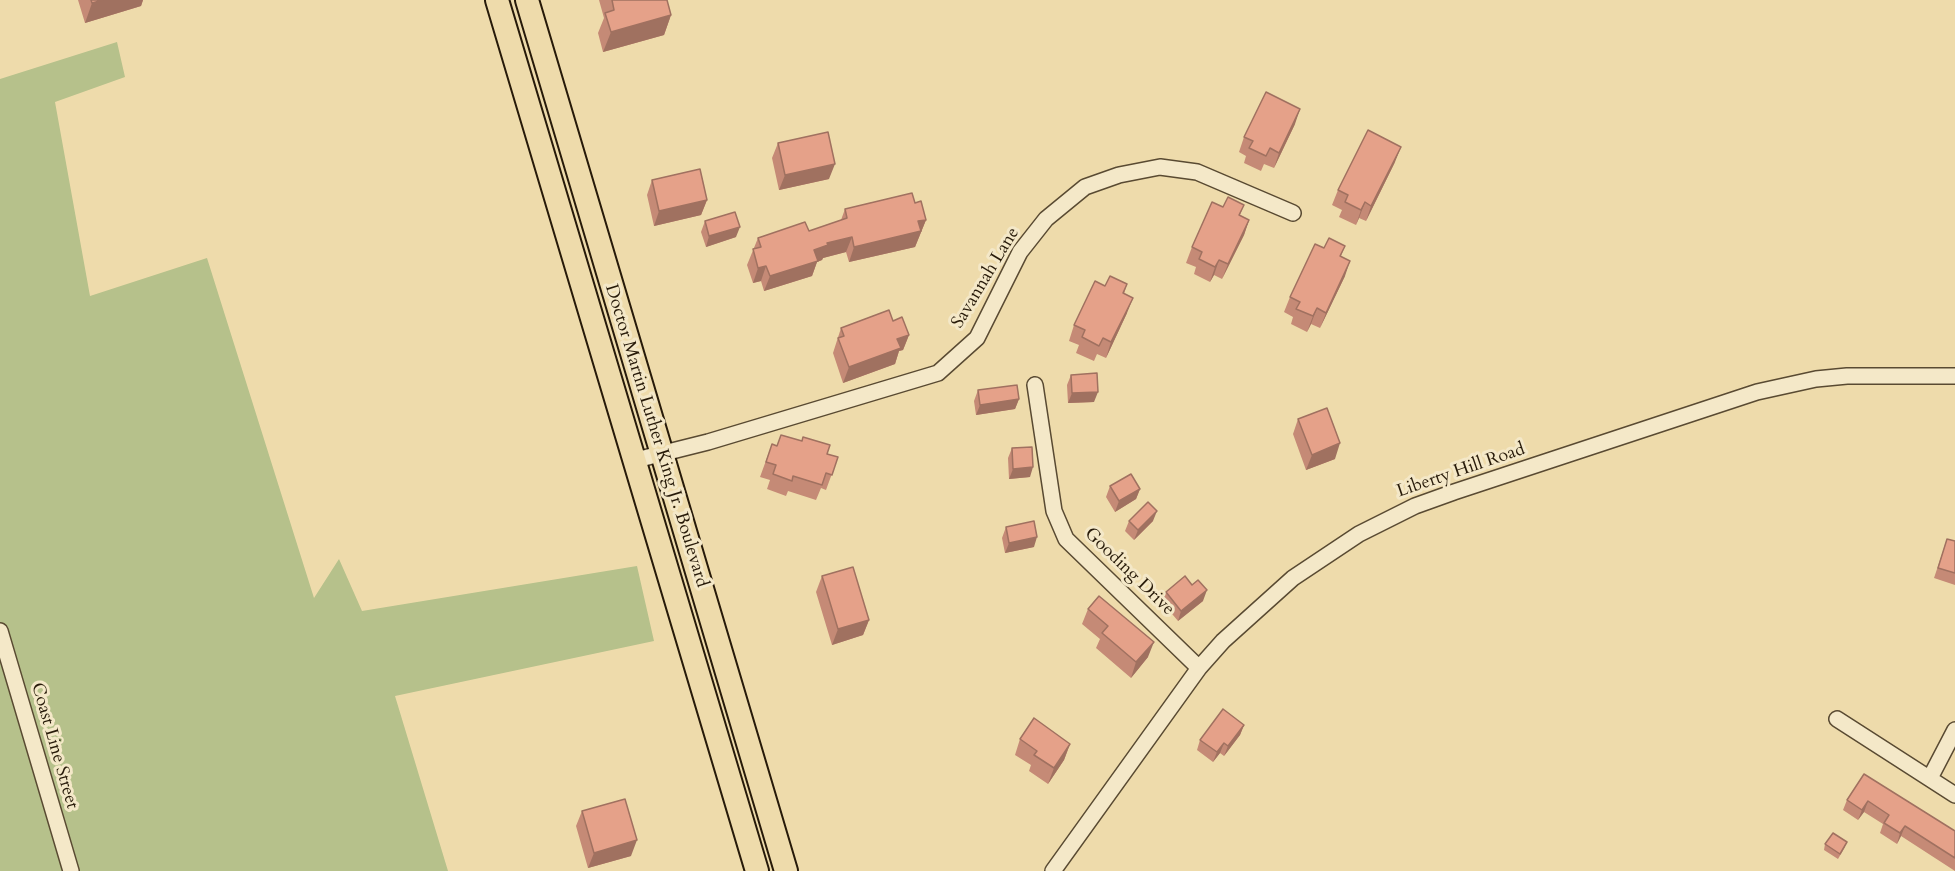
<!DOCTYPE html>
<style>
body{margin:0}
canvas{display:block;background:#eedbab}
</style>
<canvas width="1955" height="871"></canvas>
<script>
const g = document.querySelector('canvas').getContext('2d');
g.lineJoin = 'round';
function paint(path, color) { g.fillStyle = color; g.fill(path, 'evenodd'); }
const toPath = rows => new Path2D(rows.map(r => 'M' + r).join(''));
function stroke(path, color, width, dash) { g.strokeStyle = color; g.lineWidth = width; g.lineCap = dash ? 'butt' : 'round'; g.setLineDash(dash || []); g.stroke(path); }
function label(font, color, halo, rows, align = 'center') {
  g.font = font + ' Cardo,serif'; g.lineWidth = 6; g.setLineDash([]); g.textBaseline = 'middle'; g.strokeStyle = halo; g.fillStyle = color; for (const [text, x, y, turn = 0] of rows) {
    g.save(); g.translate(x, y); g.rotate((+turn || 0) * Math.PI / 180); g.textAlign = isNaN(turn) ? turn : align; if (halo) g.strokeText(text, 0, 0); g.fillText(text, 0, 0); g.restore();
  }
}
const green = toPath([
 [117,42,125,77,55,102,90,296,207,258,314,598,339,559,362,611,637,566,654,641,395,696,448,871,0,871,0,79]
]);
const minor = toPath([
 [1035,385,1054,511,1066,539,1199,668],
 [636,460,708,442,938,373,977,338,1020,252,1046,219,1085,187,1119,175,1160,167,1197,172,1293,213],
 [0,631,71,871],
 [1837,719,1955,795],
 [1930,778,1955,730],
 [1053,871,1199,668,1223,641,1293,578,1359,534,1415,506,1454,492,1757,392,1816,379,1847,376,1955,376]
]);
const highway = toPath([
 [497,0,757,871],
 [527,0,786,871]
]);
const wall = toPath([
 [78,0,143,0,141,6,85,23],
 [599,0,667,0,671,15,664,35,603,52,598,33,604,18],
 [1295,124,1274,168,1264,164,1261,171,1244,163,1246,156,1239,152,1244,137],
 [778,143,829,179,779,190,772,158],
 [1395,162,1366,221,1359,218,1356,225,1339,217,1342,210,1332,205,1338,190],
 [652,180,707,200,701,215,654,226,647,195],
 [915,203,926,220,915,247,849,262,846,252,823,258,822,260,817,262,812,276,764,291,761,281,753,283,747,265,758,238,809,231,841,220,845,209],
 [1244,205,1240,215,1249,220,1244,235,1222,279,1214,275,1210,282,1194,274,1196,267,1186,263,1192,247,1223,207],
 [705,221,736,237,706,247,701,232],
 [1345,246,1341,256,1345,276,1320,328,1311,324,1307,332,1291,324,1293,317,1284,312,1290,297,1324,248],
 [1127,284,1124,294,1127,313,1106,358,1097,354,1094,361,1076,353,1079,345,1069,341,1074,325,1105,286],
 [893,321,909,335,903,350,899,351,895,364,843,383,833,353,841,328],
 [1071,375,1094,402,1068,403,1067,385],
 [978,390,1019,399,1015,409,976,415,974,401],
 [1298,419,1335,459,1306,470,1293,434],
 [772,444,777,446,827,454,838,457,826,490,821,488,816,500,788,491,786,496,767,489,770,480,760,477],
 [1012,448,1030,477,1009,479,1008,458],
 [1110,486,1140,489,1136,499,1115,512,1106,497],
 [1129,521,1153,521,1134,540,1125,531],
 [1006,527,1034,547,1005,553,1002,538],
 [1947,539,1955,541,1955,585,1934,578],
 [822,576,869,620,863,635,832,645,816,592],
 [1166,592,1203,601,1178,621,1162,602],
 [1088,609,1148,657,1131,678,1096,648,1100,639,1082,624],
 [1244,725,1240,735,1224,756,1220,753,1213,762,1197,750,1200,740],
 [1020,739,1070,744,1064,760,1048,784,1029,771,1031,765,1015,755],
 [1864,774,1955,831,1955,871,1901,836,1897,844,1880,833,1883,824,1864,812,1858,820,1843,810,1847,800],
 [582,811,631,856,588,868,576,826],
 [1825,844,1845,847,1838,859,1824,850]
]);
const shadedWall = toPath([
 [103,0,143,0,141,6,85,23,92,3],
 [671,15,664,35,603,52,611,32],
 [1300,109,1295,124,1274,168,1279,153],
 [1401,147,1395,162,1366,221,1371,206],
 [835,164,829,179,779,190,785,175],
 [707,200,701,215,654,226,659,211],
 [1365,202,1359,218,1356,225,1361,210],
 [926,220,915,247,849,262,854,247,918,221],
 [1249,220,1244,235,1222,279,1228,264],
 [740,227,736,237,706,247,709,236],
 [852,237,846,252,823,258,822,260,817,262,812,276,764,291,770,276,827,243],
 [1219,260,1214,275,1210,282,1215,267],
 [1350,261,1345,276,1320,328,1326,313],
 [766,266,761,281,753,283,758,268],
 [1133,298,1127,313,1106,358,1111,342],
 [1317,308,1311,324,1307,332,1313,316],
 [909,335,903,350,899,351,895,364,843,383,849,367,897,339],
 [1098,392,1094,402,1068,403,1072,393],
 [1019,399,1015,409,976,415,980,405],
 [1340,443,1335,459,1306,470,1312,455],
 [1033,467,1030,477,1009,479,1013,469],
 [1140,489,1136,499,1115,512,1119,501],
 [1157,511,1153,521,1134,540,1138,530],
 [1037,537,1034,547,1005,553,1009,543],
 [1207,590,1203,601,1178,621,1181,611],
 [869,620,863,635,832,645,838,629],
 [1154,642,1148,657,1131,678,1136,662],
 [1244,725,1240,735,1224,756,1228,746],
 [1224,743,1220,753,1213,762,1217,752],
 [1070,744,1064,760,1048,784,1054,768],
 [1868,801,1864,812,1858,820,1862,810],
 [1905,826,1901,836,1897,844,1900,833],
 [637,840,631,856,588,868,594,853]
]);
const building = toPath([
 [91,0,103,0,92,3,91,0],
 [612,0,667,0,671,15,611,32,605,13,614,10,612,0],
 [1266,92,1300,109,1279,153,1270,148,1266,156,1249,148,1253,141,1244,137,1266,92],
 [1368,130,1401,147,1371,206,1365,202,1361,210,1345,202,1348,195,1338,190,1368,130],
 [828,132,835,164,785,175,778,143,828,132],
 [700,169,707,200,659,211,652,180,700,169],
 [912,193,915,203,921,201,926,220,918,221,921,231,854,247,852,237,827,243,828,245,814,250,818,261,770,276,766,266,758,268,753,249,761,247,758,238,805,222,809,231,847,218,845,209,912,193],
 [1228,197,1244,205,1239,215,1249,220,1228,264,1219,260,1215,267,1199,259,1202,252,1192,247,1212,202,1223,207,1228,197],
 [735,212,740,227,709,236,705,221,735,212],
 [1329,238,1345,246,1340,256,1350,261,1326,313,1317,308,1313,316,1296,309,1300,302,1290,297,1315,244,1324,248,1329,238],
 [1110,276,1127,284,1123,293,1133,298,1111,342,1103,338,1099,346,1082,337,1085,330,1074,325,1095,281,1105,286,1110,276],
 [889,310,893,321,902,317,909,335,897,339,901,348,849,367,838,338,844,336,841,328,889,310],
 [1097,373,1098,392,1072,393,1071,375,1097,373],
 [1017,385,1019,399,980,405,978,390,1017,385],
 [1327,408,1340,443,1312,455,1298,419,1327,408],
 [781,435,802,441,803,437,830,445,827,454,838,457,832,475,826,473,822,485,793,476,792,481,773,474,776,465,766,462,772,444,777,446,781,435],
 [1032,447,1033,467,1013,469,1012,448,1032,447],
 [1131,474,1140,489,1119,501,1110,486,1131,474],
 [1148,502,1157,511,1138,530,1129,521,1148,502],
 [1034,521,1037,537,1009,543,1006,527,1034,521],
 [1947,539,1955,541,1955,573,1938,568,1947,539],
 [853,567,869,620,838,629,822,576,853,567],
 [1185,576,1192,585,1198,580,1207,590,1181,611,1166,592,1185,576],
 [1099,596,1154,642,1136,662,1102,633,1108,626,1088,609,1099,596],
 [1223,709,1244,725,1228,746,1224,743,1217,752,1200,740,1223,709],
 [1034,718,1070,744,1054,768,1034,755,1037,751,1020,739,1034,718],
 [1864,774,1955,831,1955,858,1905,826,1900,833,1884,823,1889,815,1868,801,1862,810,1847,800,1864,774],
 [625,799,637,840,594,853,582,811,625,799],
 [1833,833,1847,842,1840,854,1825,844,1833,833]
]);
const streetNames = [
 ["Savannah Lane",986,278,-59],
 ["Doctor Martin Luther King Jr. Boulevard",656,436,73],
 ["Liberty Hill Road",1461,471,-19],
 ["Gooding Drive",1129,572,44],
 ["Coast Line Street",54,746,74]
];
paint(green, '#b6c18b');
stroke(minor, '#594a32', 18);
stroke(highway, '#271a09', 26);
stroke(minor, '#f4e8c8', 15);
stroke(highway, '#eedbab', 22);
paint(wall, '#c58a76');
paint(shadedWall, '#a07160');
paint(building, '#e5a189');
stroke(building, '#a07160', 1.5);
label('18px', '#271a09', '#f4e8c8', streetNames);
</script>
